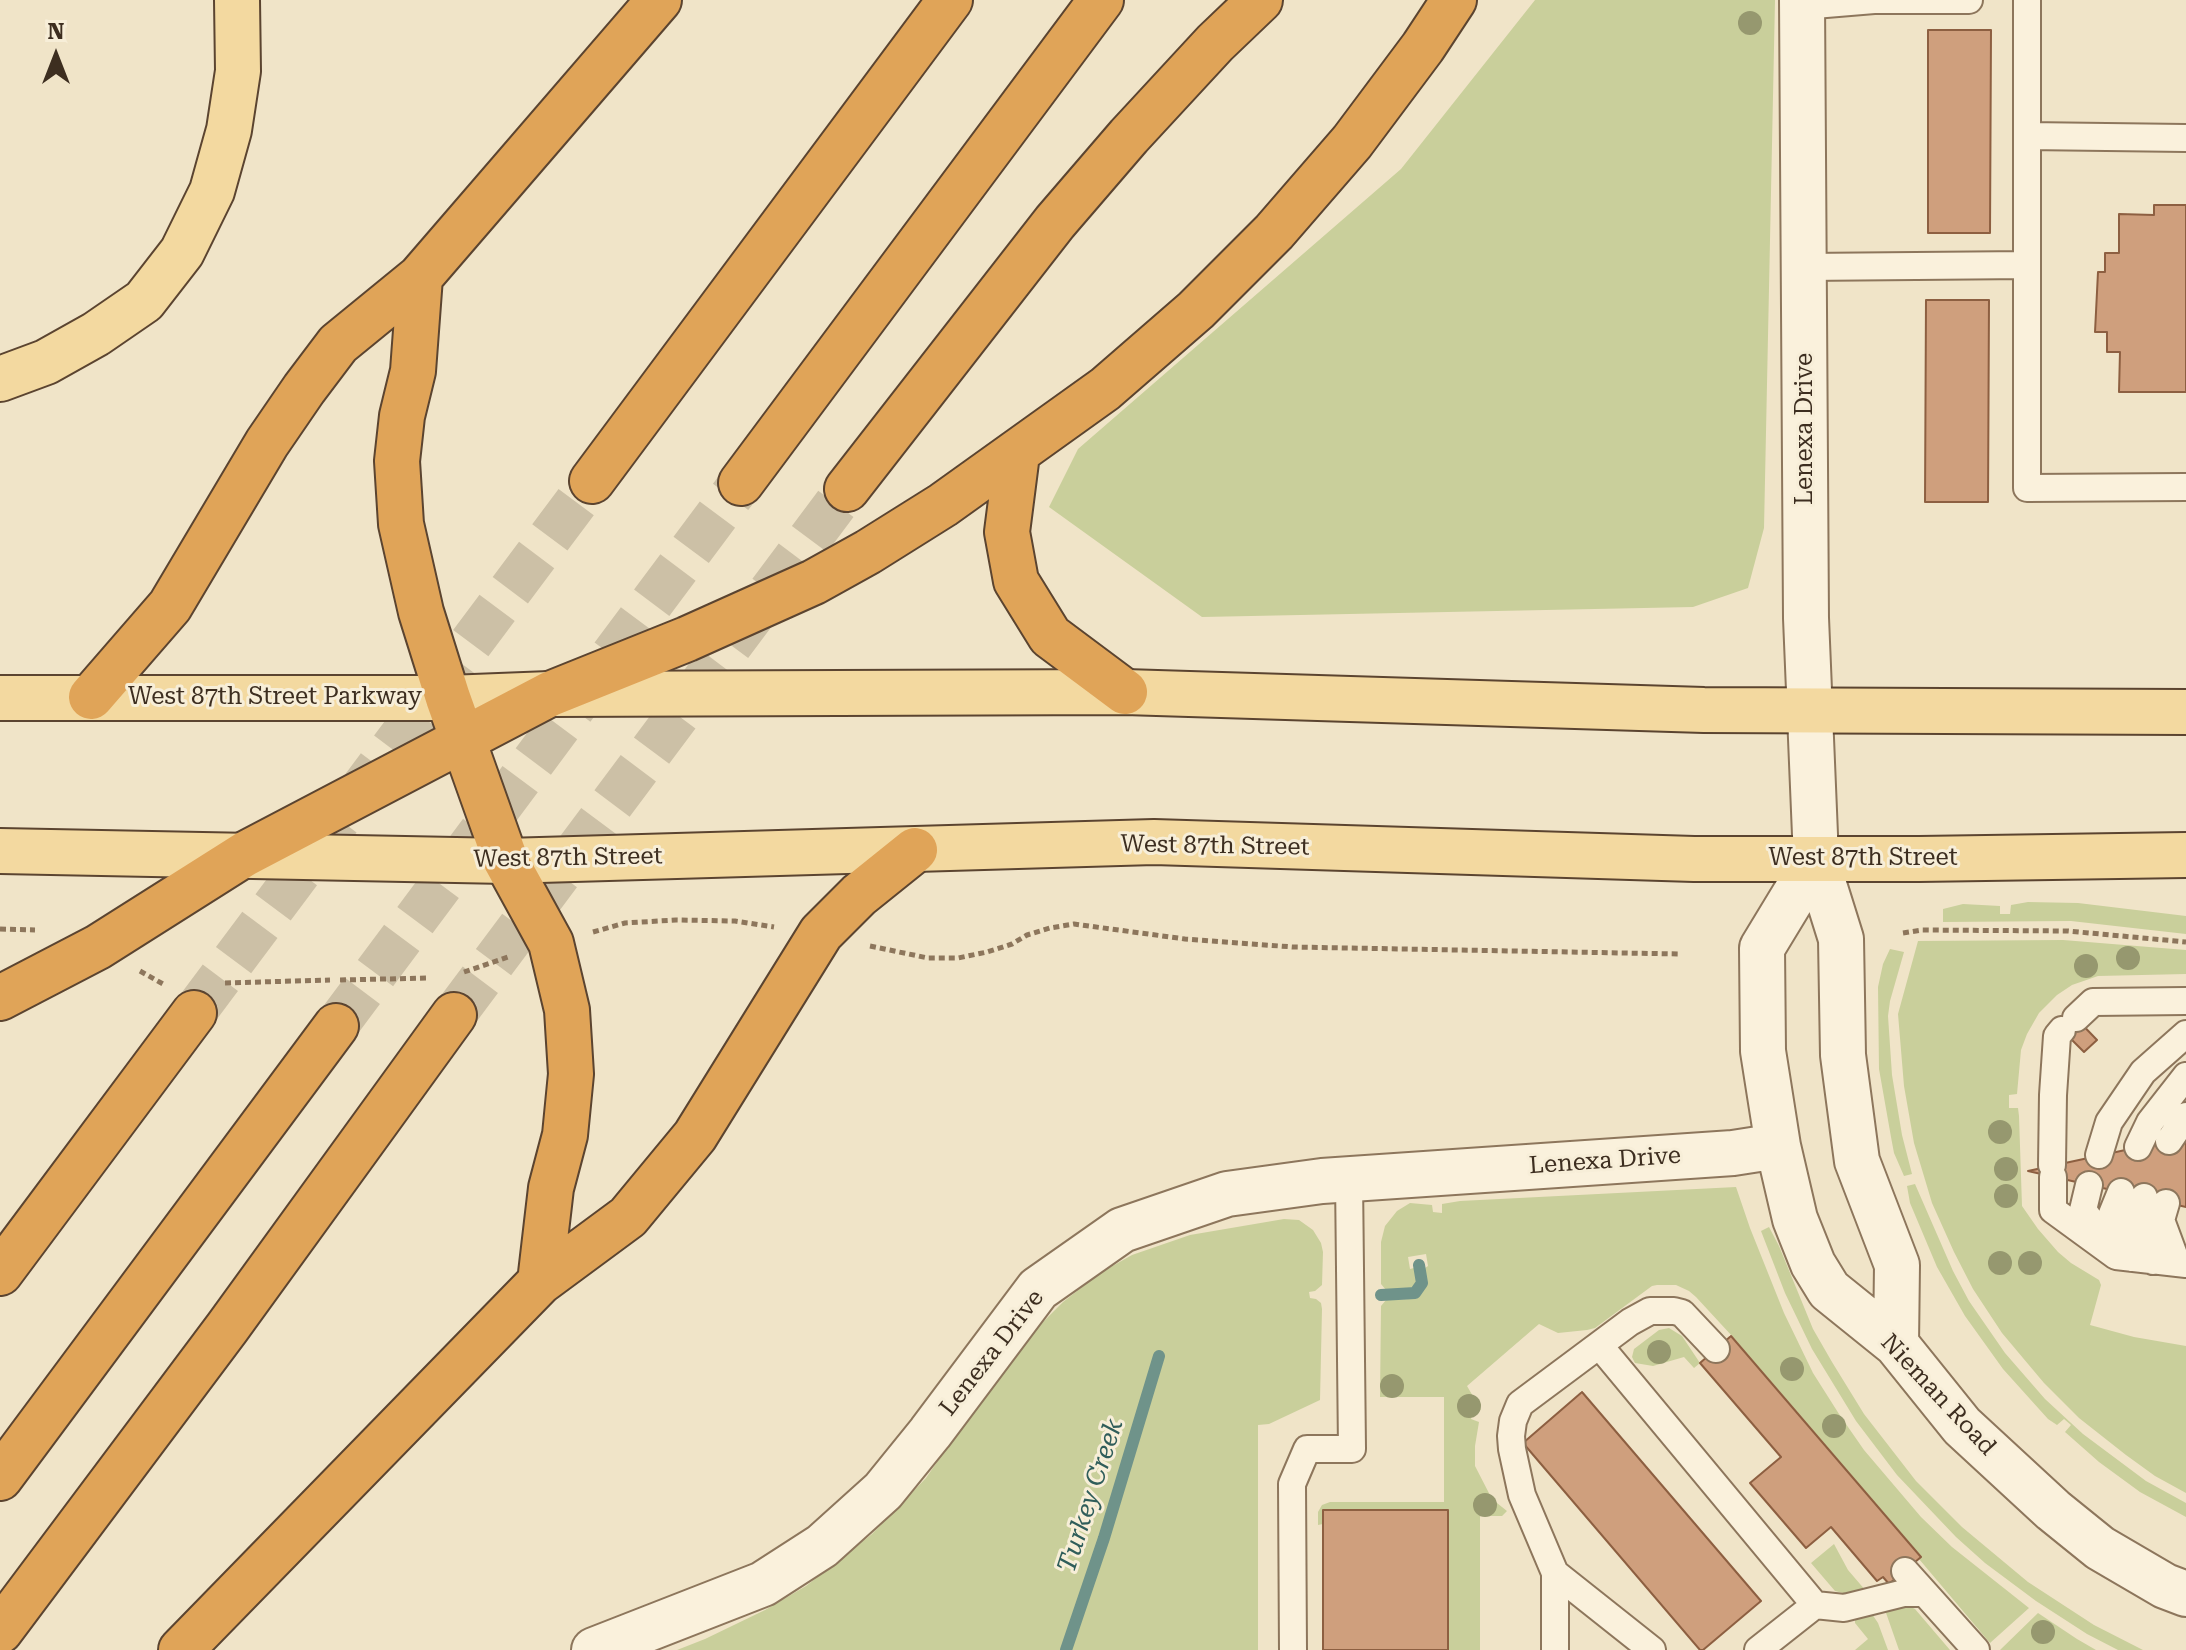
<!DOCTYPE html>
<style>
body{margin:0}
#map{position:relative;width:2186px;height:1650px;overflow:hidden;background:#f0e4c8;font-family:"Roboto Serif",serif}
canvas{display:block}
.north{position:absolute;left:16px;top:16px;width:80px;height:80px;-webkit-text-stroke:6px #f7eed8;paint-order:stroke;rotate:0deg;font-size:22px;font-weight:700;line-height:32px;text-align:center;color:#3d2e20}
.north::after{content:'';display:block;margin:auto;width:28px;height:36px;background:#3d2e20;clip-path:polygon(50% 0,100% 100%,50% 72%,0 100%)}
</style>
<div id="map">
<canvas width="2186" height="1650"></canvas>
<div class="north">N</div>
</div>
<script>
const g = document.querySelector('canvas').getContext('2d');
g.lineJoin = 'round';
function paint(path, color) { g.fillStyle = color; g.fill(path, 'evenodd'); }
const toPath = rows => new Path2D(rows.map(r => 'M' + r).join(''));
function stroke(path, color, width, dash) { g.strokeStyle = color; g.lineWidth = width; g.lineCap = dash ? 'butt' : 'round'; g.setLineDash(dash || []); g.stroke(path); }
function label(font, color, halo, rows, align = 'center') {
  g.font = font + ' "Roboto Serif",serif'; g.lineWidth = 6; g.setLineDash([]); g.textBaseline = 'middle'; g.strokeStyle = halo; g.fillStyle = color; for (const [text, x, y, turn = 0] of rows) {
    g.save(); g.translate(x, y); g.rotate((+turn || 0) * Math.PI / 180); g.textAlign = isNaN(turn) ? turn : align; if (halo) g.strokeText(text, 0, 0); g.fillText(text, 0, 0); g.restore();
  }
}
const green = toPath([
 [1535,0,1775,0,1764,528,1748,588,1693,607,1202,617,1049,507,1078,449,1401,169],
 [2028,902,2078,903,2186,916,2186,934,2071,921,1943,922,1943,909,1963,904,2000,906,2000,914,2010,914,2011,905],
 [2063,940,2186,950,2186,974,2098,976,2072,985,2057,995,2039,1013,2027,1034,2021,1050,2017,1094,2009,1095,2009,1108,2018,1108,2019,1116,2022,1206,2038,1229,2058,1252,2071,1263,2099,1280,2101,1285,2090,1325,2134,1337,2186,1346,2186,1493,2155,1476,2126,1455,2079,1418,2044,1383,2002,1333,1973,1289,1954,1252,1932,1203,1914,1143,1904,1086,1898,1014,1918,941],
 [1890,949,1904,952,1890,1001,1888,1016,1892,1075,1902,1135,1912,1174,1904,1176,1894,1153,1891,1137,1879,1069,1878,987,1883,964],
 [1915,1184,1953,1271,1969,1301,2005,1353,2045,1399,2083,1434,2146,1481,2186,1503,2186,1517,2140,1492,2099,1462,2065,1432,2071,1425,2064,1419,2057,1425,2048,1419,2003,1369,1965,1316,1937,1267,1910,1203,1907,1186],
 [1736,1187,1750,1228,1784,1313,1813,1373,1839,1414,1864,1450,1921,1517,1952,1547,2029,1608,1990,1643,1919,1559,1921,1556,1732,1336,1696,1297,1689,1291,1676,1285,1657,1285,1652,1286,1595,1328,1587,1330,1558,1333,1539,1324,1467,1386,1481,1410,1474,1408,1471,1419,1479,1422,1475,1446,1475,1466,1492,1499,1507,1511,1502,1516,1480,1516,1480,1650,1448,1650,1448,1510,1324,1510,1323,1524,1318,1525,1318,1512,1322,1505,1330,1502,1444,1502,1444,1397,1380,1397,1381,1306,1386,1300,1408,1299,1419,1295,1425,1287,1425,1268,1428,1266,1426,1254,1408,1257,1410,1269,1414,1268,1419,1281,1416,1289,1402,1292,1386,1290,1381,1284,1381,1242,1385,1226,1397,1211,1410,1203,1432,1205,1433,1212,1442,1213,1442,1204,1460,1201],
 [1284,1219,1299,1220,1313,1230,1321,1243,1323,1252,1322,1285,1315,1291,1309,1292,1310,1298,1316,1299,1321,1303,1322,1309,1320,1400,1269,1424,1258,1425,1258,1650,677,1650,705,1639,765,1610,806,1586,872,1534,926,1478,1003,1366,1025,1340,1063,1302,1100,1273,1132,1255,1190,1235],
 [1769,1227,1779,1246,1813,1329,1832,1362,1864,1414,1916,1481,1962,1527,2028,1582,2094,1625,2143,1650,2118,1650,2087,1634,2036,1601,1985,1563,1956,1537,1897,1475,1856,1421,1812,1349,1785,1293,1761,1231],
 [1669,1328,1682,1336,1700,1363,1694,1368,1684,1357,1653,1366,1635,1363,1632,1357,1634,1349,1659,1330],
 [1834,1544,1848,1570,1866,1591,1847,1594,1835,1591,1811,1563],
 [1907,1605,1915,1609,1950,1650,1899,1650,1885,1610],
 [2038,1613,2077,1639,2096,1650,2000,1650],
 [1872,1614,1878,1623,1888,1650,1855,1650,1868,1639,1855,1623,1855,1620]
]);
const stream = toPath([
 [1381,1295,1415,1293,1422,1283,1419,1265],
 [1066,1650,1104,1538,1159,1356]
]);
const building = toPath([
 [1928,30,1991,30,1990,233,1928,233,1928,30],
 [2154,205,2186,205,2186,392,2119,392,2120,352,2107,352,2107,332,2095,332,2098,272,2105,272,2105,253,2119,253,2119,214,2154,215,2154,205],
 [1926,300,1989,300,1988,502,1925,502,1926,300],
 [2072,1014,2097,1040,2084,1052,2058,1026,2072,1014],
 [2186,1136,2186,1207,2028,1171,2181,1138,2186,1136],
 [1731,1336,1921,1557,1889,1584,1883,1577,1877,1581,1831,1527,1806,1548,1750,1483,1781,1457,1700,1363,1731,1336],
 [1582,1392,1761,1601,1703,1650,1700,1650,1523,1443,1582,1392],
 [1323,1510,1448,1510,1448,1650,1323,1650,1323,1510]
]);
const highwayTunnel = toPath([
 [194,1013,592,481],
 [454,1015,847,489],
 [336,1026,741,483]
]);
const path = toPath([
 [0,929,35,930],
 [593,932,625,923,676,920,735,921,774,927],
 [1903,933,1922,930,2068,931,2186,942],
 [870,946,928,958,958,958,987,952,1012,944,1027,935,1050,928,1074,924,1185,939,1293,947,1679,954],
 [140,971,163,984],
 [464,972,511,956],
 [340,980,430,978],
 [225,983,330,980]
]);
const lane = toPath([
 [2027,0,2027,488,2186,487],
 [1802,6,1874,0,1969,0],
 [2027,136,2186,138],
 [1804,267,2027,265],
 [2076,1018,2093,1002,2186,1001],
 [2169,1141,2186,1116],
 [2138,1147,2150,1122,2186,1076],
 [2099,1155,2109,1122,2143,1072,2186,1034],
 [2052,1165,2053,1095,2057,1036,2062,1030],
 [2053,1177,2053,1210,2116,1256,2186,1264],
 [2089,1185,2083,1210,2103,1238],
 [2121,1192,2112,1214,2132,1258],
 [2144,1197,2135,1218,2153,1261],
 [2166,1203,2161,1220,2177,1263],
 [1599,1345,1815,1605],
 [1905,1571,1976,1650],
 [1555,1573,1652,1650],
 [1293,1650,1292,1484,1307,1449,1352,1449,1349,1179],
 [1555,1650,1555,1573,1522,1495,1512,1449,1511,1436,1513,1421,1520,1404,1630,1322,1650,1311,1674,1311,1682,1313,1716,1349],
 [1758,1650,1815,1605,1844,1608,1904,1593,1924,1593]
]);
const street = toPath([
 [1802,0,1806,618,1816,859,1841,939,1843,1055,1857,1161,1897,1265,1896,1344],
 [1816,859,1762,948,1763,1051,1778,1146,1795,1219,1813,1264,1829,1290,1896,1344,1962,1426,2053,1510,2100,1548,2165,1586,2186,1594],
 [594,1650,763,1584,822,1546,883,1491,930,1433,1038,1289,1122,1230,1227,1194,1322,1181,1733,1153,1778,1146]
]);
const primary = toPath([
 [0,379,46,362,96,334,144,301,182,252,212,191,229,130,238,71,237,0],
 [0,698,448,698,550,694,1125,692,1704,710,2186,712],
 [0,851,506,861,1154,842,1694,859,1919,859,2186,855]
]);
const highway = toPath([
 [420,277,413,371,402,416,397,461,401,524,421,612,448,698,506,861,551,943,567,1010,571,1074,565,1135,551,1188,540,1282],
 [1017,454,1007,532,1016,581,1050,636,1125,692],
 [592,481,950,0],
 [741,483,1101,0],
 [847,489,1055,222,1129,136,1215,43,1260,0],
 [91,697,170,606,267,443,304,389,338,344,420,277,659,0],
 [0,998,98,947,245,854,550,694,687,639,814,582,868,552,943,505,1105,389,1196,310,1274,232,1352,142,1423,47,1454,0],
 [0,1273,194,1013],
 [0,1478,336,1026],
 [0,1631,227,1328,454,1015],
 [181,1650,540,1282,628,1217,695,1136,821,933,859,895,915,850]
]);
const trees = [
 [1750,23],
 [2128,958],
 [2086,966],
 [2000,1132],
 [2006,1169],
 [2006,1196],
 [2000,1263],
 [2030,1263],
 [1659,1352],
 [1792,1369],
 [1392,1386],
 [1469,1406],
 [1834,1426],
 [1485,1505],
 [2043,1632]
];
const streetNames = [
 ["Lenexa Drive",1805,429,-90],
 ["West 87th Street Parkway",275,697],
 ["West 87th Street",1215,846,1],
 ["West 87th Street",568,858,-1],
 ["West 87th Street",1863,858],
 ["Lenexa Drive",1605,1161,-4],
 ["Lenexa Drive",992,1353,-52],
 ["Nieman Road",1938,1395,47]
];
const waterNames = [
 ["Turkey Creek",1091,1496,-72]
];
paint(green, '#c9cf9b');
stroke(stream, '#6f938a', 12);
paint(building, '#cf9f7d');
stroke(building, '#8d5f41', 2);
stroke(highwayTunnel, '#ccc0a6', 44, [44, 22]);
stroke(lane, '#8d765c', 30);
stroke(street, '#8d765c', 48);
stroke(primary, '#5b4430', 48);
stroke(highway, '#5b4430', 48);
stroke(path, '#8d765c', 5, [6, 4]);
stroke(lane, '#faf1dc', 26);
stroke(street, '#faf1dc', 44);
stroke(primary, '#f3d9a0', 44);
stroke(highway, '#e0a458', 44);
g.fillStyle = '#96986f';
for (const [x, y] of trees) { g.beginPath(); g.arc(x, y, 12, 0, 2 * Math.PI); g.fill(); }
label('24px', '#3d2e20', '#f7eed8', streetNames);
label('italic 26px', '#2f5d5a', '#f7eed8', waterNames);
</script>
